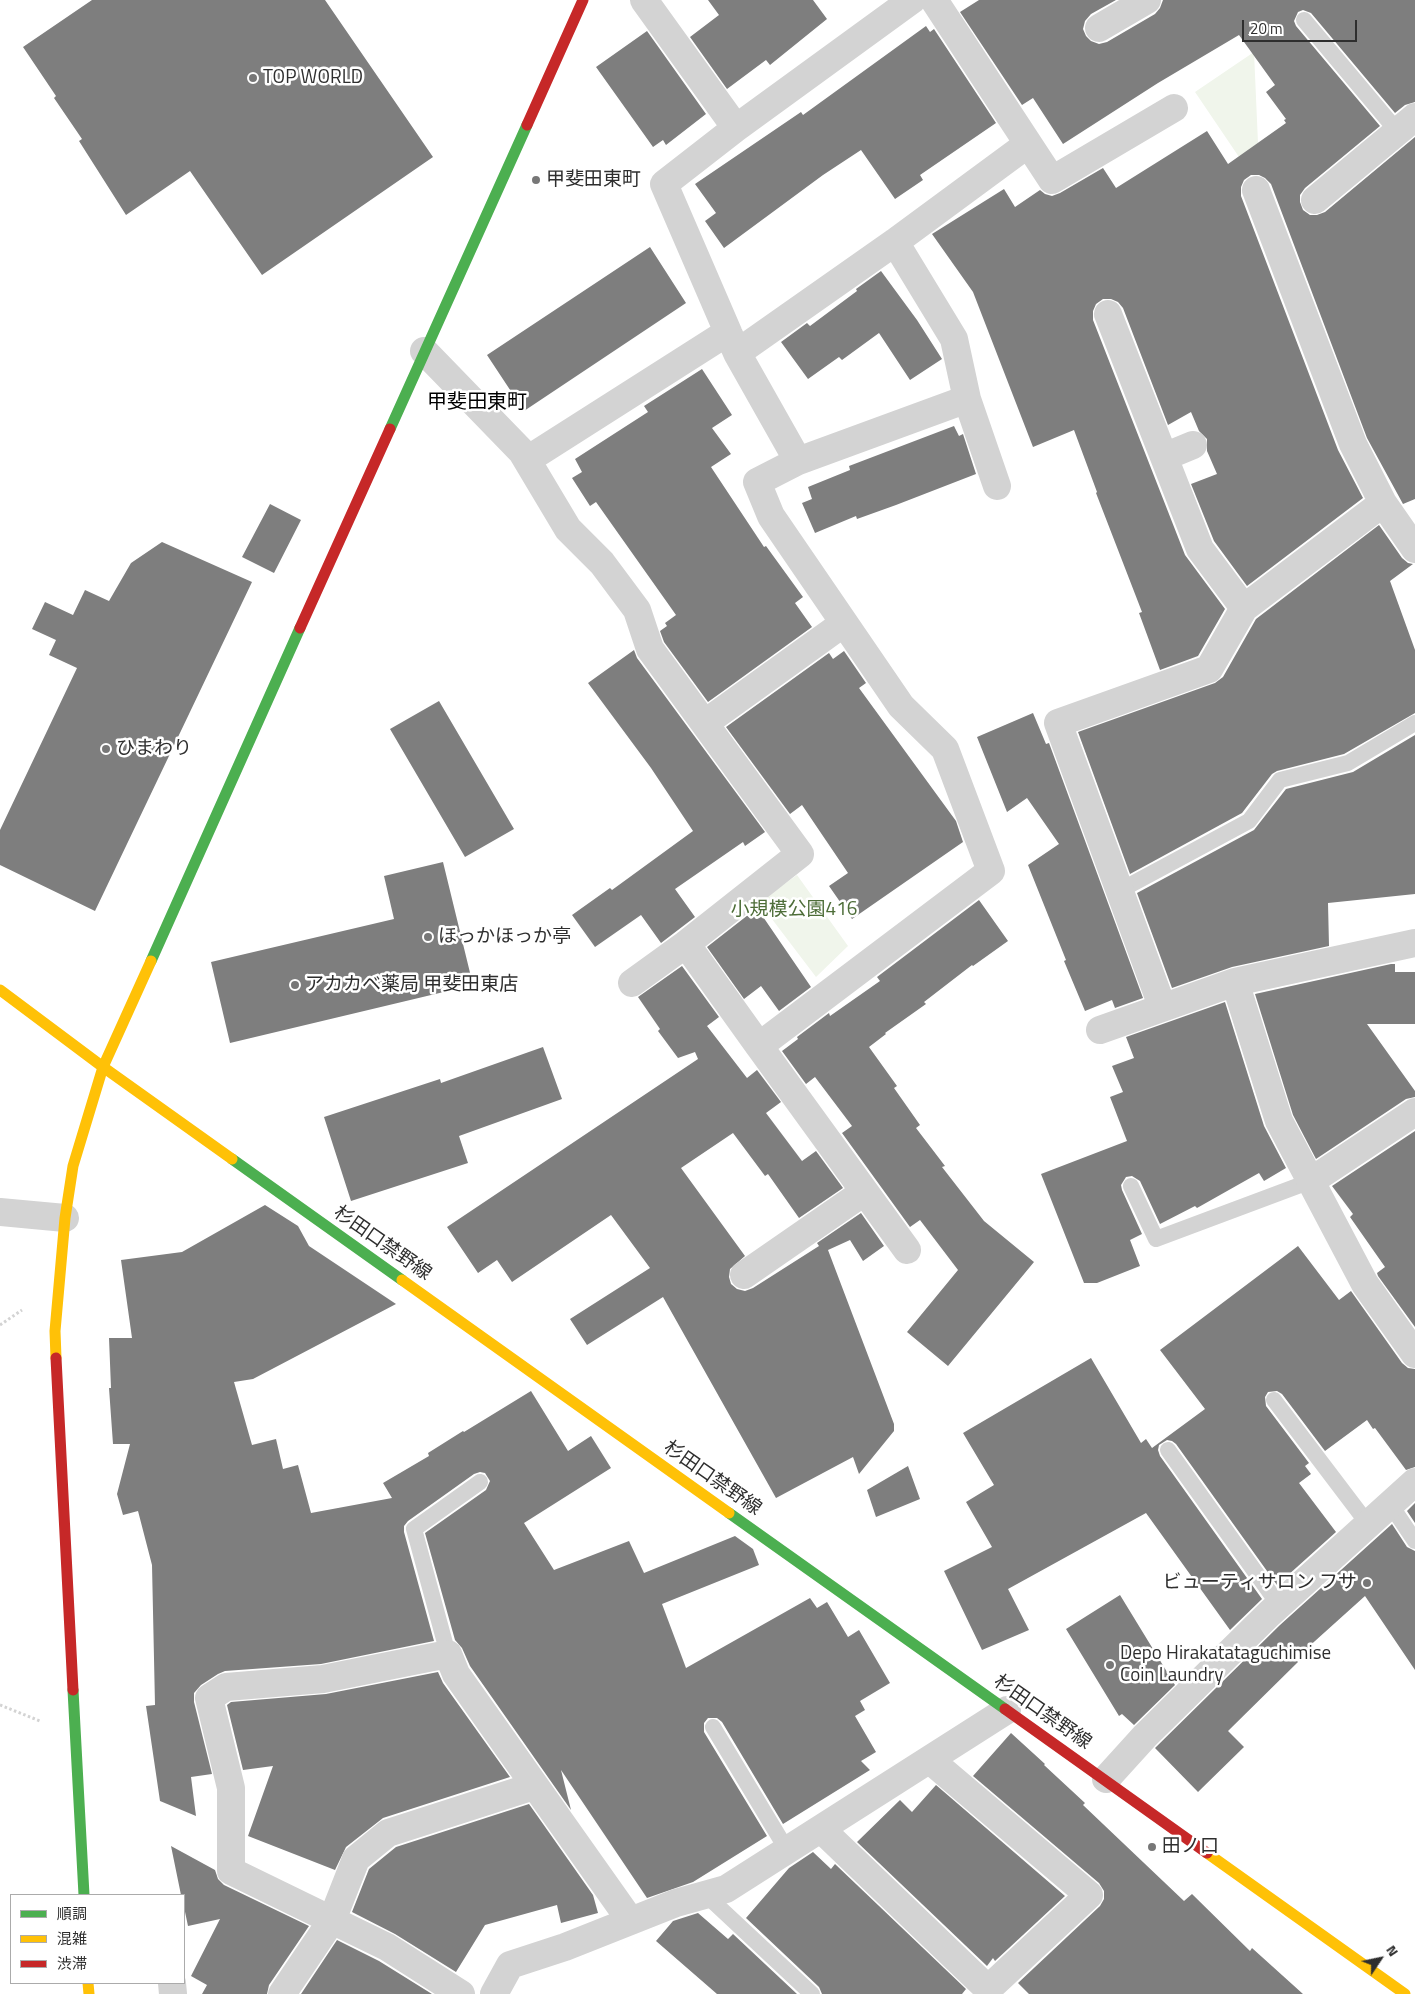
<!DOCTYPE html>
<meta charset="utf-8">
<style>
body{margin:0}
#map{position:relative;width:1415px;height:1994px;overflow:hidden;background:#fff;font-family:"Titillium Web","Noto Sans JP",sans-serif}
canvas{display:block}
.legend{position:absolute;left:10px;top:1894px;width:175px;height:90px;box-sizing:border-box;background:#fff;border:1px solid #ababab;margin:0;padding:6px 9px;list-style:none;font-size:15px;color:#2e2e2e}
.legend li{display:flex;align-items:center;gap:10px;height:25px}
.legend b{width:25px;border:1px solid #ababab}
.north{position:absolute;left:1355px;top:1934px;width:50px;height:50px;-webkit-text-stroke:4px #fff;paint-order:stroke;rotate:56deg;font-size:14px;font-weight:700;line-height:20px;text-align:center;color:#2e2e2e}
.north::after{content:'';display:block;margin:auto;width:18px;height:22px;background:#2e2e2e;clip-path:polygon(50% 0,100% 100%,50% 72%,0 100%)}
.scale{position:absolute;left:1242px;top:20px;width:115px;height:22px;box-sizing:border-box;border:2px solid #2e2e2e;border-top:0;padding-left:6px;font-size:15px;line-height:18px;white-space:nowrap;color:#2e2e2e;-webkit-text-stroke:4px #fff;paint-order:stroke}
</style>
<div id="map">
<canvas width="1415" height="1994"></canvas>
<ul class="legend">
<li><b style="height:6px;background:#4caf50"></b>順調</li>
<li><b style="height:6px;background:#ffc107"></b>混雑</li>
<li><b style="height:6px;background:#c62828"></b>渋滞</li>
</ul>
<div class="north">N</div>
<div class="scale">20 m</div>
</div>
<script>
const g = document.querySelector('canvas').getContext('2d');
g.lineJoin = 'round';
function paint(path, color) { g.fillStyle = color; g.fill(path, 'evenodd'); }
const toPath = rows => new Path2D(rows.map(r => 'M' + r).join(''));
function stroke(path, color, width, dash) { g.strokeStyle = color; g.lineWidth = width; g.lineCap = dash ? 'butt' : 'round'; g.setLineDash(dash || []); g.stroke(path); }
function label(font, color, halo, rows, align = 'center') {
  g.font = font + ' "Titillium Web","Noto Sans JP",sans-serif'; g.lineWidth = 5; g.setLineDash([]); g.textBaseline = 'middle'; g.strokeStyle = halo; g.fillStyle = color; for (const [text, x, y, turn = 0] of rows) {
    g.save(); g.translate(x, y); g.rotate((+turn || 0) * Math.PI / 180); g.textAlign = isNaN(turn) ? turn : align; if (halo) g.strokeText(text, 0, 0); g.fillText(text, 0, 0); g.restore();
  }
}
const green = toPath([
 [1254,52,1258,143,1239,157,1195,92],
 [797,875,848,946,816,977,759,902]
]);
const building = toPath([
 [92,0,325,0,433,157,262,275,190,171,126,215,79,141,82,139,54,98,56,96,23,47],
 [708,0,813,0,827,19,770,65,766,60,727,89,690,37,719,15],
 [979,0,1116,0,1091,14,1085,21,1083,29,1086,36,1091,41,1099,44,1107,42,1155,14,1160,8,1163,0,1415,0,1415,102,1405,105,1395,113,1311,13,1303,10,1298,12,1294,21,1296,26,1380,126,1305,188,1300,195,1300,202,1303,210,1310,215,1317,215,1325,212,1415,137,1415,499,1403,504,1367,438,1271,184,1265,178,1259,175,1251,175,1244,180,1241,187,1241,196,1338,450,1363,498,1247,586,1214,541,1191,484,1217,474,1207,451,1207,439,1199,431,1191,412,1168,425,1123,308,1118,302,1111,299,1103,299,1096,304,1093,311,1093,320,1185,555,1225,609,1198,656,1160,670,1139,613,1142,612,1096,493,1097,492,1074,430,1033,447,973,292,932,234,1004,189,1015,207,1040,190,1045,194,1052,196,1060,193,1103,168,1116,188,1207,131,1228,164,1286,123,1284,120,1286,119,1266,92,1275,85,1239,35,1158,83,1063,144,1033,98,1022,105,960,12],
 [926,26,930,32,934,29,996,123,920,175,923,180,895,199,861,150,823,175,724,248,705,221,716,213,695,184,801,112,803,115],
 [647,31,706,114,666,145,663,140,653,147,596,67],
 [650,247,686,303,524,411,487,355],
 [881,271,917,320,942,359,910,380,879,333,842,360,839,357,808,379,781,342,807,323,810,326,857,291,856,289],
 [702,369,732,415,712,428,731,454,711,467,764,547,766,546,803,597,795,603,812,627,708,702,664,642,660,631,667,626,665,623,676,615,596,502,590,506,572,478,582,472,575,459,648,412,644,406],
 [954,426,959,436,963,434,976,474,896,505,857,519,856,516,815,533,802,503,812,499,808,487,850,470,849,466],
 [270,504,301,520,274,573,242,557],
 [1379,525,1402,558,1408,563,1413,564,1390,581,1415,650,1415,713,1344,754,1277,771,1272,774,1242,813,1130,874,1078,732,1215,683,1223,677,1256,619],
 [162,542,252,582,95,911,0,865,0,830,77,668,49,655,56,640,32,629,45,602,73,615,85,590,109,601,131,563],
 [634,650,637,658,765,832,745,846,743,842,675,889,695,917,661,943,641,915,595,947,572,915,610,888,612,890,693,831,651,768,588,683],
 [844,651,866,683,859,688,956,821,963,842,852,919,829,886,848,873,802,805,790,814,726,727,829,653,833,659],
 [439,701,514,829,465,857,390,729],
 [1033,713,1046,744,1049,743,1143,998,1115,1008,1112,1000,1085,1011,1064,961,1066,960,1028,865,1059,844,1027,798,1007,812,977,737],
 [1415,735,1415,894,1328,903,1329,946,1232,967,1172,988,1137,893,1254,830,1286,789,1353,772],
 [443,862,473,985,230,1043,211,962,394,919,384,876],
 [979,900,1008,941,973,966,972,965,924,1002,926,1004,885,1033,886,1034,869,1047,897,1086,894,1088,920,1125,916,1128,945,1166,942,1167,984,1221,1034,1262,948,1366,907,1332,958,1270,920,1220,910,1227,842,1133,852,1126,815,1077,806,1084,782,1051,798,1039,797,1037,829,1013,830,1016,880,981,877,977],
 [757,908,811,987,779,1011,761,986,744,999,707,947],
 [1391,964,1395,964,1395,972,1415,972,1415,1024,1367,1024,1415,1091,1415,1097,1406,1099,1316,1159,1293,1115,1255,994],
 [682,966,719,1017,707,1026,747,1078,757,1070,781,1102,766,1113,802,1161,816,1151,843,1188,799,1218,768,1174,765,1176,733,1133,681,1168,745,1256,730,1269,729,1277,731,1284,737,1289,745,1291,753,1288,819,1246,817,1243,861,1213,884,1246,863,1261,850,1240,828,1250,894,1424,894,1431,859,1474,853,1457,776,1498,663,1297,587,1345,570,1319,650,1268,611,1215,512,1282,497,1260,478,1273,447,1227,698,1059,695,1052,678,1058,658,1031,660,1029,638,997],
 [1225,1002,1264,1126,1286,1168,1264,1181,1259,1173,1197,1208,1195,1206,1160,1224,1140,1181,1132,1176,1126,1177,1121,1185,1122,1190,1142,1234,1130,1240,1140,1266,1097,1283,1084,1283,1041,1174,1127,1141,1110,1097,1123,1092,1112,1066,1134,1058,1126,1037],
 [543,1047,562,1099,459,1136,468,1163,351,1201,324,1117,440,1079,441,1083],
 [1415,1131,1415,1327,1378,1276,1377,1273,1385,1267,1350,1217,1353,1214,1332,1186],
 [265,1205,298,1226,309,1246,396,1304,253,1379,234,1382,252,1445,276,1439,283,1469,298,1465,311,1513,392,1498,383,1483,429,1456,428,1453,463,1431,464,1432,531,1391,568,1451,591,1436,611,1468,524,1523,554,1570,629,1541,644,1573,735,1536,753,1549,759,1565,662,1604,686,1668,810,1598,817,1608,827,1602,848,1637,859,1630,890,1683,860,1701,865,1710,855,1716,876,1752,861,1761,870,1770,783,1824,722,1722,717,1718,708,1718,704,1723,704,1732,767,1836,693,1882,647,1898,561,1770,571,1810,470,1666,462,1648,455,1640,425,1533,486,1490,490,1481,485,1473,480,1472,474,1474,408,1521,404,1526,404,1532,434,1641,321,1664,225,1671,218,1674,201,1685,194,1693,194,1702,212,1774,191,1777,196,1816,160,1801,146,1706,155,1705,152,1565,138,1511,123,1515,117,1494,130,1444,113,1444,109,1388,111,1388,109,1338,132,1338,121,1260,182,1252],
 [1298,1246,1339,1300,1351,1291,1402,1363,1408,1368,1415,1369,1415,1467,1406,1470,1375,1428,1373,1429,1367,1420,1325,1451,1282,1394,1277,1391,1268,1392,1265,1397,1266,1406,1309,1463,1305,1466,1311,1474,1299,1483,1336,1532,1277,1585,1176,1444,1172,1441,1167,1440,1159,1445,1158,1450,1160,1456,1262,1599,1230,1630,1146,1513,1008,1589,1029,1630,982,1650,944,1571,992,1547,966,1502,994,1485,963,1433,1091,1358,1141,1443,1146,1439,1152,1448,1205,1409,1160,1350],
 [908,1466,920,1499,876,1517,867,1490],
 [1415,1503,1415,1523,1407,1511],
 [1392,1524,1407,1547,1415,1551,1415,1670,1365,1596,1295,1659,1298,1662,1228,1731,1244,1747,1198,1792,1155,1748,1280,1625],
 [1120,1595,1175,1685,1134,1725,1122,1714,1119,1716,1066,1629],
 [438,1672,443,1683,510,1777,383,1818,346,1847,335,1870,248,1836,273,1766,243,1770,227,1705,231,1702,326,1694],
 [1011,1733,1045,1764,1044,1765,1085,1803,1083,1805,1184,1901,1192,1894,1250,1951,1252,1948,1303,1994,1029,1994,1018,1983,1100,1906,1104,1899,1104,1891,1099,1883,973,1776],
 [936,1785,1065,1896,995,1961,993,1958,987,1966,857,1842,900,1800,912,1812],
 [529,1804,593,1895,598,1913,561,1923,557,1905,485,1925,456,1972,395,1934,352,1912,369,1869,396,1847],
 [171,1846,215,1870,218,1879,224,1885,309,1926,269,1985,267,1994,202,1994,207,1985,191,1976,220,1919,188,1926,184,1907,184,1895,181,1895],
 [813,1852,831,1869,835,1864,966,1989,962,1994,822,1994,819,1987,746,1918,789,1868],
 [698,1913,728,1939,733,1934,797,1994,717,1994,656,1941,673,1921],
 [337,1940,379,1961,432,1994,301,1994]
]);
const path = toPath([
 [0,1325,22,1310],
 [0,1705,40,1721]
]);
const lane = toPath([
 [1304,20,1398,132],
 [1119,891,1249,821,1280,780,1348,763,1415,723],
 [1131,1186,1156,1239,1311,1181],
 [1274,1400,1368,1524],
 [1168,1450,1279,1605],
 [1390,1504,1415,1541],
 [448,1654,414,1529,480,1482],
 [713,1727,787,1850],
 [706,1895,812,1994]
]);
const street = toPath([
 [644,0,736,128],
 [912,0,736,128,664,184,737,353,895,242,1028,144],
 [934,0,1052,180,1174,108],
 [1099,28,1147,0],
 [1256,190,1353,444,1383,503,1415,549],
 [1315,200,1415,117],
 [895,242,954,339,967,399,997,486],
 [1108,314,1200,549,1244,608],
 [424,351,522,452,568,529,602,563,637,610,650,649,800,854,686,944,759,1046,991,871,945,749,901,706,771,516,757,482,798,461,737,353],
 [1164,457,1193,445],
 [527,460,728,332],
 [798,461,967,399],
 [705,723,844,623],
 [1235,982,1279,1121,1365,1284,1415,1354],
 [632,983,686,944],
 [1162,1006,1058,723,1209,669,1244,608,1383,503],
 [1100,1030,1235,982,1415,943],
 [759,1046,907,1250],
 [1311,1181,1415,1112],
 [0,1212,65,1218],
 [744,1275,864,1192],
 [1106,1779,1145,1736,1269,1614,1415,1482],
 [821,1829,988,1989,1089,1895,930,1760],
 [172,1983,173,1994],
 [282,1994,332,1920,356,1859,388,1833,534,1786],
 [461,1994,387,1947,231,1871,231,1788,209,1698,226,1687,323,1679,448,1654,456,1674,630,1920],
 [494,1994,510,1965,565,1947,676,1903,726,1889,1007,1710]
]);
const fast = toPath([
 [390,429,527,125],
 [151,961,300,628],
 [232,1159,402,1280],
 [729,1513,1005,1709],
 [73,1690,84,1895]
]);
const slow = toPath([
 [0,990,103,1067,232,1159],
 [402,1280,729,1513],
 [56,1358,55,1331,65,1218,73,1166,103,1067,151,961],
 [1207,1853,1405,1994],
 [88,1983,89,1994]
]);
const jam = toPath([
 [527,125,583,0],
 [300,628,390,429],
 [56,1358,73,1690],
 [1005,1709,1207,1853]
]);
const markers = [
 [253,78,5,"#777"],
 [536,180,5,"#777"],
 [106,749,5,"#777"],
 [428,937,5,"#777"],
 [295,985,5,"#777"],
 [1367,1583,5,"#777"],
 [1110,1665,5,"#777"],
 [1152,1847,5,"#777"]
];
const poiNames = [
 ["TOP WORLD",263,78],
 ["甲斐田東町",546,180],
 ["ひまわり",116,749],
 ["ほっかほっか亭",438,937],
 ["アカカベ薬局 甲斐田東店",305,985],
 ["ビューティサロン フサ",1357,1583,"right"],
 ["Depo Hirakatataguchimise",1120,1654],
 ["Coin Laundry",1120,1676],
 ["田ノ口",1162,1847]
];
const parkNames = [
 ["小規模公園416",794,910]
];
const streetNames = [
 ["杉田口禁野線",382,1244,35],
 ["杉田口禁野線",712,1479,35],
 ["杉田口禁野線",1042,1713,35]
];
const neighbourhoodNames = [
 ["甲斐田東町",477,403]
];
paint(green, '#f0f5eb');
paint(building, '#7e7e7e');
stroke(path, '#d3d3d3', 3, [2.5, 2.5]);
stroke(lane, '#d3d3d3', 16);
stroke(street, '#d3d3d3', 28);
stroke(fast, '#4caf50', 11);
stroke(slow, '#ffc107', 11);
stroke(jam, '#c62828', 11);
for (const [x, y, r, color] of markers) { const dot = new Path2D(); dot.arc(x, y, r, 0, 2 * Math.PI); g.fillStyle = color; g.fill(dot); stroke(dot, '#fff', 2); }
label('19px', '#2e2e2e', '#fff', poiNames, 'left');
label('19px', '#4d6d38', '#fff', parkNames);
label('19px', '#2e2e2e', '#fff', streetNames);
label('20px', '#000', '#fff', neighbourhoodNames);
</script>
